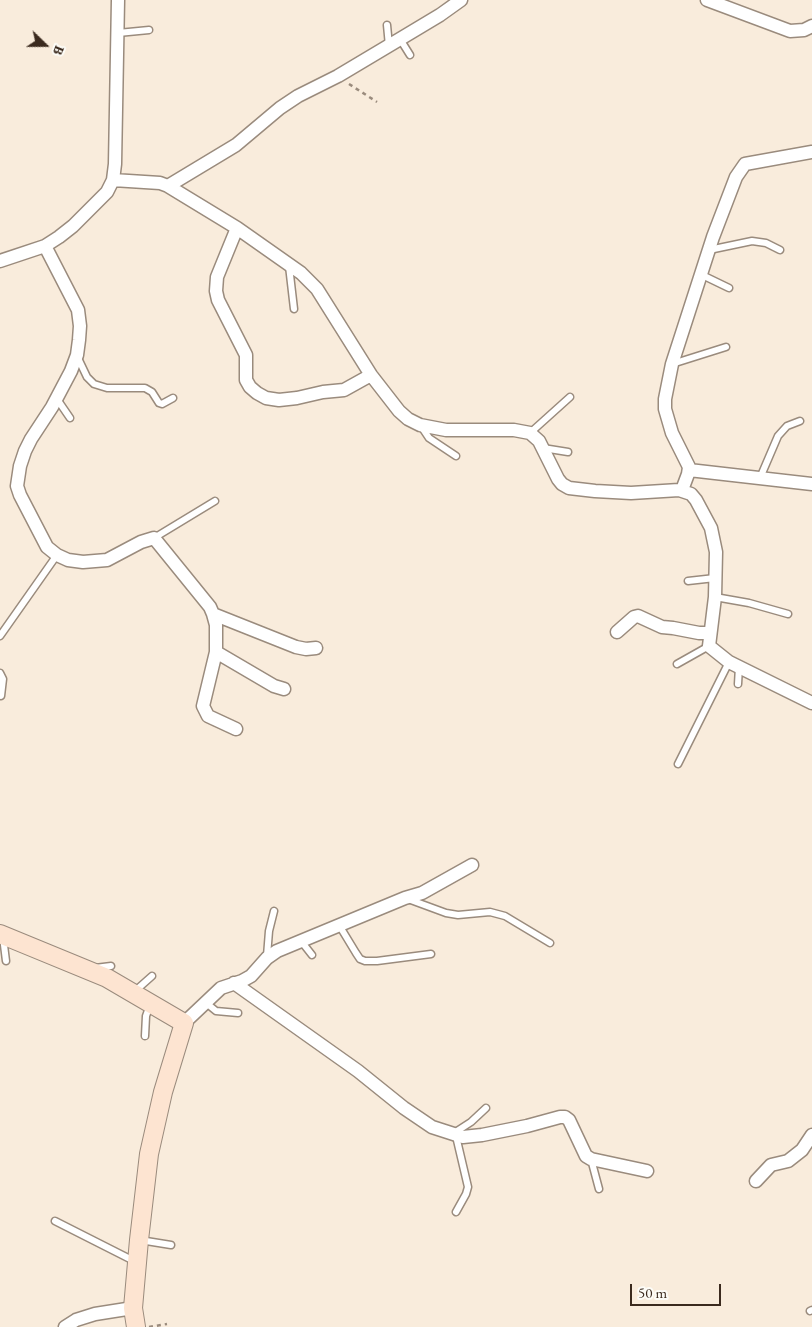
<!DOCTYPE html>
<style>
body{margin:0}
#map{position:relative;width:812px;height:1327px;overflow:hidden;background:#f9ecdc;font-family:"EB Garamond",serif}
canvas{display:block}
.north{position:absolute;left:20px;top:20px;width:50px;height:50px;-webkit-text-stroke:4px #fdfcf7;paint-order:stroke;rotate:112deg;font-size:14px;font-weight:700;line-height:20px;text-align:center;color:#3b2a1e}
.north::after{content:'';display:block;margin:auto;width:18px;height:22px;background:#3b2a1e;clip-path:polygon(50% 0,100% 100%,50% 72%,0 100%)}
.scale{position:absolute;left:630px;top:1284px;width:91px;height:22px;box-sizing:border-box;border:2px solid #3b2a1e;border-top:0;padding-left:6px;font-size:15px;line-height:18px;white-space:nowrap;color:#3b2a1e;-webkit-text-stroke:4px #fdfcf7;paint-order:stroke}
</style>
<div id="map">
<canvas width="812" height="1327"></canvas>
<div class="north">B</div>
<div class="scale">50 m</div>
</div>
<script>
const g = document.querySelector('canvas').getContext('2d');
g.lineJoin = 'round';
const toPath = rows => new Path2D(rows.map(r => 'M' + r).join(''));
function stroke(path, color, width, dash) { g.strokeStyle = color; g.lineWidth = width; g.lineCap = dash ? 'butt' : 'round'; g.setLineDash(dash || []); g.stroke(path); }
const path = toPath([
 [349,84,377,102],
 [149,1327,167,1324]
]);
const lane = toPath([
 [387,25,389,46],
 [118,33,149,30],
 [400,39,410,55],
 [709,250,752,241,766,243,780,250],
 [289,266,294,309],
 [700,274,729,288],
 [77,356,87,377,94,384,107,388,145,388,152,392,159,403,162,404,173,398],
 [672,364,726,347],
 [57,399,70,418],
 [421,426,429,438,456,456],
 [530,433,570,397],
 [543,448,568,452],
 [760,478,778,436,787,426,800,421],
 [154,538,215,501],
 [688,581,715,578],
 [715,597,749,603,788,614],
 [0,636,57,555],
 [677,664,709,646],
 [0,673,3,679,1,696],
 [738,684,739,667],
 [678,764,729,662],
 [408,899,446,913,458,915,490,912,505,916,550,943],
 [339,925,356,953,360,959,365,961,377,961,431,954],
 [3,937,6,961],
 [301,941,312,955],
 [267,956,269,931,274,911],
 [95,968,111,966],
 [134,992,152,976],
 [205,1002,216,1011,238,1013],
 [145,1036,146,1016,150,1005],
 [454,1133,471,1122,486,1108],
 [456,1136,468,1187,466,1194,456,1212],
 [591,1159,599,1189],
 [55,1221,136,1262],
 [140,1240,171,1245],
 [810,1311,812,1310]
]);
const street = toPath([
 [707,0,790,31,804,30,812,26],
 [113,180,160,183,168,186,237,228,301,273,317,289,371,375,399,411,408,419,420,425,446,430,514,430,530,433,539,441,558,479,562,484,569,488,595,491,631,493,679,490,691,494,696,500,711,528,716,552,715,597,709,646,729,662,812,703],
 [168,186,236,145,280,108,298,96,338,76,400,39,440,15,461,0],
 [237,228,217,277,216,291,218,300,246,355,246,380,250,387,257,393,266,398,279,400,297,398,323,392,344,390,371,375],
 [45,246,78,310,80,326,79,340,77,355,71,371,52,407,31,439,25,451,20,466,17,486,20,495,47,547,57,555,68,560,83,562,107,560,141,542,154,538,210,607,213,614,216,625,216,652,203,706,208,716,236,729],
 [0,261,45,246,59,237,73,226,107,192,113,180,115,164,118,0],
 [689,470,812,484],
 [682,490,688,474,689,467,672,433,665,409,665,399,672,364,713,237,736,177,745,164,812,152],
 [213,614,296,647,306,649,316,648],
 [617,632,634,617,638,616,662,627,673,628,699,633,710,633],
 [216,652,274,686,284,689],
 [234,983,358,1071,404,1108,432,1127,463,1137,482,1135,527,1126,560,1117,565,1117,569,1120,586,1156,591,1159,647,1171],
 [184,1023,221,988,242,981,251,976,267,958,277,951,405,898,422,893,472,865],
 [756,1181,771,1165,788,1161,802,1150,812,1135],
 [65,1327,76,1320,95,1314,133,1308]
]);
const secondary = toPath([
 [0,934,107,978,184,1023,163,1092,149,1154,139,1240,133,1308,136,1327]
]);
stroke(lane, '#9a8b7d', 9);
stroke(street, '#9a8b7d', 15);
stroke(secondary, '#9a8b7d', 20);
stroke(path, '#9a8b7d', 2.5, [4, 4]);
stroke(lane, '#fff', 6);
stroke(street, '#fff', 12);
stroke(secondary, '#fde4d1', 18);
</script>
